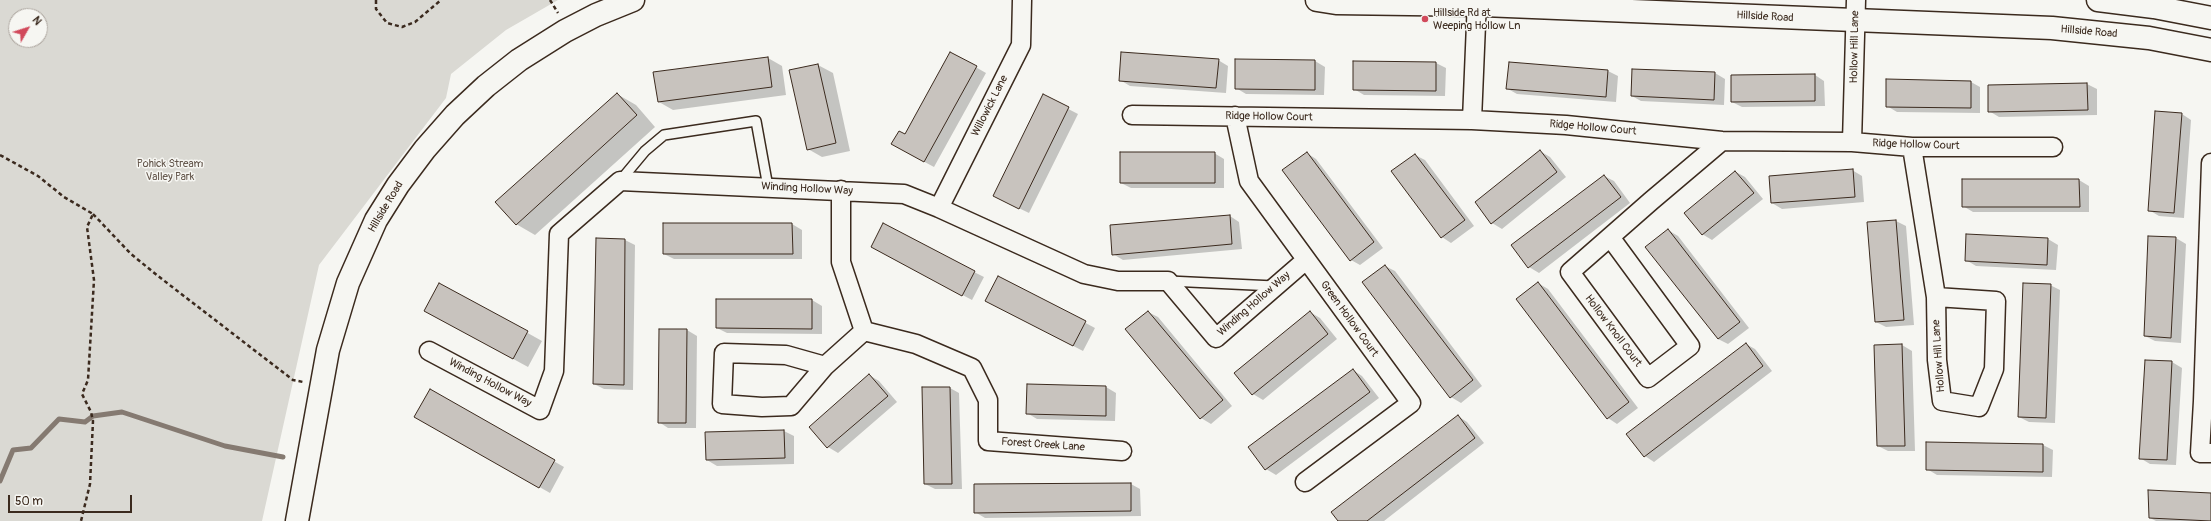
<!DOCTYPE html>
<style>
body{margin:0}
#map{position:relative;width:2211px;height:521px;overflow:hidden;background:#f6f6f2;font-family:Pangolin,sans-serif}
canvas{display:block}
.north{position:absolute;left:8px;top:8px;width:40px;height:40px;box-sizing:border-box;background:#f6f6f2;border:1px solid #aba49d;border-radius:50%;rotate:51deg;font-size:11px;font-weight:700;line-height:16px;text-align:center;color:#3b2a1e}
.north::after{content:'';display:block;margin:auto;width:14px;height:18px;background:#d1495b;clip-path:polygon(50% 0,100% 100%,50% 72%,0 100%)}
.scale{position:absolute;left:8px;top:495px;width:124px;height:18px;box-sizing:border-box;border:2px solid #3b2a1e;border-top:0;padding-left:5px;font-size:12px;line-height:14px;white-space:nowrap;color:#3b2a1e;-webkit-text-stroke:3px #f6f6f2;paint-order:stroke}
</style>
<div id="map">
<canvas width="2211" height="521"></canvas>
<div class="north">N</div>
<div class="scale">50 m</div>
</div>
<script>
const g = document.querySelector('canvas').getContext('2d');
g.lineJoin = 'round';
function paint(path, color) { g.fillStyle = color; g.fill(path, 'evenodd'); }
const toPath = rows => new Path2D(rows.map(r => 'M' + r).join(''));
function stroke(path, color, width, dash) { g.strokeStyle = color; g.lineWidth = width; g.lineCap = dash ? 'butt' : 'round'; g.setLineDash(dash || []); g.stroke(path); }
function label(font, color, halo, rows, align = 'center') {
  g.font = font + ' Pangolin,sans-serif'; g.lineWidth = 3; g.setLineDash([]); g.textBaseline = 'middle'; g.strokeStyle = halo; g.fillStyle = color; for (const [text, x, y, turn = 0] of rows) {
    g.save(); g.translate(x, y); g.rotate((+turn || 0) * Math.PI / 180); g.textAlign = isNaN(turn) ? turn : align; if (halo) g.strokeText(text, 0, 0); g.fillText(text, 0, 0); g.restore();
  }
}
const green = toPath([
 [0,0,558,0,506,30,451,74,446,98,319,265,262,521,0,521],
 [16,16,40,16,40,40,16,40]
]);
const shadow = toPath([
 [951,53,986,73,934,167,902,150,906,135],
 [768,58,782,66,786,95,673,110,659,102],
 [1218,60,1228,66,1226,93,1130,86,1120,80],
 [1315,61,1325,67,1324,95,1246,94,1236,88],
 [1436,63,1446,68,1445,96,1364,95,1354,89],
 [1510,63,1608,71,1618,76,1616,102,1517,94,1508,89],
 [818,65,833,73,850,151,822,157,808,149],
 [1633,70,1715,73,1725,79,1724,105,1641,101,1632,96],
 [1815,75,1824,81,1825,106,1742,107,1732,102],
 [1971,82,1980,87,1980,113,1897,112,1887,106],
 [2087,84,2097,89,2097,115,1999,117,1989,111],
 [617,94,636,105,655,127,535,235,516,224],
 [1043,96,1078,114,1029,213,1004,201],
 [2182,114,2191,120,2184,218,2159,216,2149,210],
 [1540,151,1550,157,1566,177,1502,229,1492,223],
 [1214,153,1224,159,1224,188,1131,188,1121,183],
 [1307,153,1316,159,1383,248,1360,265,1351,260],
 [1415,155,1425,160,1474,226,1451,243,1442,237],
 [1852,170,1862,176,1864,202,1782,209,1772,203],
 [1736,172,1745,177,1763,199,1712,240,1702,234],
 [1604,176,1614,181,1630,203,1539,273,1529,267],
 [1963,180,2079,180,2089,186,2089,212,1973,212,1963,206],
 [1230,216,1239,222,1242,249,1123,260,1113,254],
 [1896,221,1906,226,1914,325,1886,327,1876,322,1868,223],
 [664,224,792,224,802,230,802,259,674,259,664,254],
 [1668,230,1678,236,1749,328,1728,344,1718,339],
 [1967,235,2048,239,2058,245,2056,270,1976,266,1966,260],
 [2176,238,2186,244,2181,343,2155,341,2145,336],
 [597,239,625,240,635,245,633,390,604,389,594,384],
 [881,252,974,272,984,277,972,300],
 [1385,266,1395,271,1482,386,1461,403,1451,397],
 [999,277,1095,328,1083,351,996,306],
 [1538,283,1548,289,1638,408,1617,424,1608,418],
 [440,284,542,341,528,367,440,319],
 [2050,285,2060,290,2055,423,2029,422,2019,417],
 [812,300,822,306,822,334,727,333,717,328],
 [1148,312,1158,317,1232,406,1211,424,1201,418,1127,329],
 [1310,312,1320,318,1337,339,1263,400,1253,394,1236,373],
 [687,330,697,336,696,428,668,428,659,422],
 [1746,344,1755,349,1772,371,1654,462,1645,456],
 [1902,345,1912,351,1915,451,1888,451,1878,446,1875,346],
 [2172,362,2182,368,2176,465,2150,464,2140,458],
 [1353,370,1362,376,1379,398,1276,475,1266,469,1250,447],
 [869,375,879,381,897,402,838,453,828,447,810,427],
 [1028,385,1106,387,1116,393,1115,421,1037,419,1027,413],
 [950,388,959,393,962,489,935,489,925,484],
 [431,391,564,467,550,493,416,417],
 [1458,416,1467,422,1484,443,1384,521,1339,521],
 [784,431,794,436,794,464,717,466,707,460],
 [1927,443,2043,445,2053,450,2052,477,1937,475,1927,469],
 [1131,484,1140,489,1141,516,985,518,975,512],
 [2211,494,2211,521,2156,521,2150,518]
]);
const stream = toPath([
 [0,481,13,450,31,448,59,419,85,422,93,416,122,412,225,446,283,457]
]);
const building = toPath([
 [950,52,977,66,924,162,891,144,899,131,905,134,950,52],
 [1121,52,1219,59,1216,88,1119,81,1121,52],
 [768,57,772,87,658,102,653,72,768,57],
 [1235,59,1315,60,1315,90,1235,89,1235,59],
 [1353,61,1436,62,1436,91,1353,90,1353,61],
 [1509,62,1608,70,1606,97,1506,89,1509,62],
 [818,64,836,143,807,150,789,70,818,64],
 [1632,69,1715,72,1714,100,1631,96,1632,69],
 [1815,74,1815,101,1731,102,1731,75,1815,74],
 [1886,79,1971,81,1971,108,1886,107,1886,79],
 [2087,83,2088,110,1988,112,1988,85,2087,83],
 [617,93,637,115,516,225,495,202,617,93],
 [1043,94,1069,107,1019,209,993,196,1043,94],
 [2155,111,2182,113,2174,213,2148,211,2155,111],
 [1540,150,1557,172,1491,224,1475,202,1540,150],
 [1120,152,1215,152,1215,183,1120,183,1120,152],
 [1307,152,1374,242,1350,261,1282,170,1307,152],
 [1415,154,1465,220,1441,238,1391,171,1415,154],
 [1853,169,1855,197,1771,203,1769,176,1853,169],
 [1735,171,1754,193,1702,235,1684,213,1735,171],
 [1604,175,1621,197,1528,268,1511,245,1604,175],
 [1962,179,2079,179,2080,207,1962,207,1962,179],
 [1230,215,1232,244,1112,255,1110,225,1230,215],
 [1896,220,1904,320,1875,322,1867,222,1896,220],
 [663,223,792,223,793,254,663,254,663,223],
 [883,223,975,271,962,296,871,247,883,223],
 [1668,229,1740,322,1718,339,1645,247,1668,229],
 [1966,234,2048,238,2047,265,1965,261,1966,234],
 [2148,236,2176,237,2171,338,2144,336,2148,236],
 [596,238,625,239,624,385,593,384,596,238],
 [1385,265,1473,380,1450,398,1362,282,1385,265],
 [998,276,1086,321,1073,346,985,301,998,276],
 [1538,282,1629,402,1607,419,1516,299,1538,282],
 [439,283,528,331,513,359,424,311,439,283],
 [2023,283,2051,284,2046,418,2018,417,2023,283],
 [716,299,812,299,812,329,716,328,716,299],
 [1148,311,1223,400,1200,419,1125,329,1148,311],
 [1310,311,1328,334,1252,395,1234,373,1310,311],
 [659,329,687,329,686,423,658,423,659,329],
 [1746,343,1763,366,1644,457,1626,434,1746,343],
 [1902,344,1905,446,1877,446,1874,345,1902,344],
 [2145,360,2172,361,2167,460,2139,459,2145,360],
 [1353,369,1370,392,1265,470,1248,447,1353,369],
 [869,374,888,396,827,448,809,427,869,374],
 [1027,384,1106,386,1106,416,1026,414,1027,384],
 [922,387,950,387,952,484,924,484,922,387],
 [430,389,555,460,539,488,414,417,430,389],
 [1458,415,1475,438,1367,521,1338,521,1331,512,1458,415],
 [784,430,785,458,706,460,705,432,784,430],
 [1926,442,2043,444,2043,472,1926,470,1926,442],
 [1131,483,1131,511,974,513,974,484,1131,483],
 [2148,490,2211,493,2211,521,2149,518,2148,490]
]);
const path = toPath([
 [376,0,376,9,387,23,402,27,415,22,441,0],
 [550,0,558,13],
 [0,155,38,176,64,197,93,214,87,227,94,280,88,380,82,394,91,412,93,421,90,484,81,521],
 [93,214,131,254,158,276,293,380,303,382]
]);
const lane = toPath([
 [620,181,645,151,664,135,756,121,768,187],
 [1169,281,1274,286]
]);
const street = toPath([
 [1132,115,1472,120,1566,125,1722,141,1852,142,1912,147,2053,147],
 [1235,116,1249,181,1411,403,1305,482],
 [1472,120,1477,0],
 [1852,142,1856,0],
 [1912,147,1936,297,1937,360,1942,401,1979,407,1994,369,1996,301,1936,297],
 [841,190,841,262,864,331],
 [939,208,1021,45,1022,0],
 [1610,237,1690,346,1648,378,1570,272,1610,237,1651,201,1722,141],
 [864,331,916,344,972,368,988,400,988,441,1122,451],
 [429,351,540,410,554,371,559,234,620,181,904,194,939,208,1084,274,1118,281,1168,281,1216,338,1306,260],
 [825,366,791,406,762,407,722,404,724,353,786,355,825,366,864,331],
 [2203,401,2211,163],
 [2211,402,2203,401,2200,453,2211,453]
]);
const secondary = toPath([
 [1317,0,1336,3,1483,5,2052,28,2149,38,2211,50],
 [2098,0,2154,7,2211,18],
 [297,521,328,350,348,283,376,220,398,185,425,149,455,115,486,86,519,60,565,31,596,15,633,0]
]);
const markers = [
 [1425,19,4,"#d1495b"]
];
const poiNames = [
 ["Hillside Rd at",1433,13],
 ["Weeping Hollow Ln",1433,26]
];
const streetNames = [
 ["Hillside Road",1765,17,3],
 ["Hillside Road",2089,32,5],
 ["Hollow Hill Lane",1855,47,-89],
 ["Willowick Lane",990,106,-63],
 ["Ridge Hollow Court",1269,117,1],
 ["Ridge Hollow Court",1593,128,5],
 ["Ridge Hollow Court",1916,145,2],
 ["Winding Hollow Way",807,189,3],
 ["Hillside Road",386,207,-59],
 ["Winding Hollow Way",1254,304,-41],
 ["Green Hollow Court",1349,319,54],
 ["Hollow Knoll Court",1613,331,53],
 ["Hollow Hill Lane",1939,356,-94],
 ["Winding Hollow Way",490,383,28],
 ["Forest Creek Lane",1043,445,4]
];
const parkNames = [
 ["Pohick Stream",170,164],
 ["Valley Park",170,177]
];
paint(green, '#dad9d3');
paint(shadow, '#0003');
stroke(stream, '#857a71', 5);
paint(building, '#c8c3be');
stroke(building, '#3b2a1e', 1);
stroke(lane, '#3b2a1e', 12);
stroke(street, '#3b2a1e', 21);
stroke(secondary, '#3b2a1e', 25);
stroke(path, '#3b2a1e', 2.5, [4, 3]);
stroke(lane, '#f6f6f2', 9);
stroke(street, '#f6f6f2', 18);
stroke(secondary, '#f6f6f2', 22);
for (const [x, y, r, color] of markers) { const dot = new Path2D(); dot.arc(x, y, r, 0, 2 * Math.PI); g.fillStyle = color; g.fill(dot); stroke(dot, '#f6f6f2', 1.5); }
label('11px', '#3b2a1e', '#f6f6f2', poiNames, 'left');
label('11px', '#3b2a1e', '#f6f6f2', streetNames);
label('11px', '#63564b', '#f6f6f2', parkNames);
</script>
